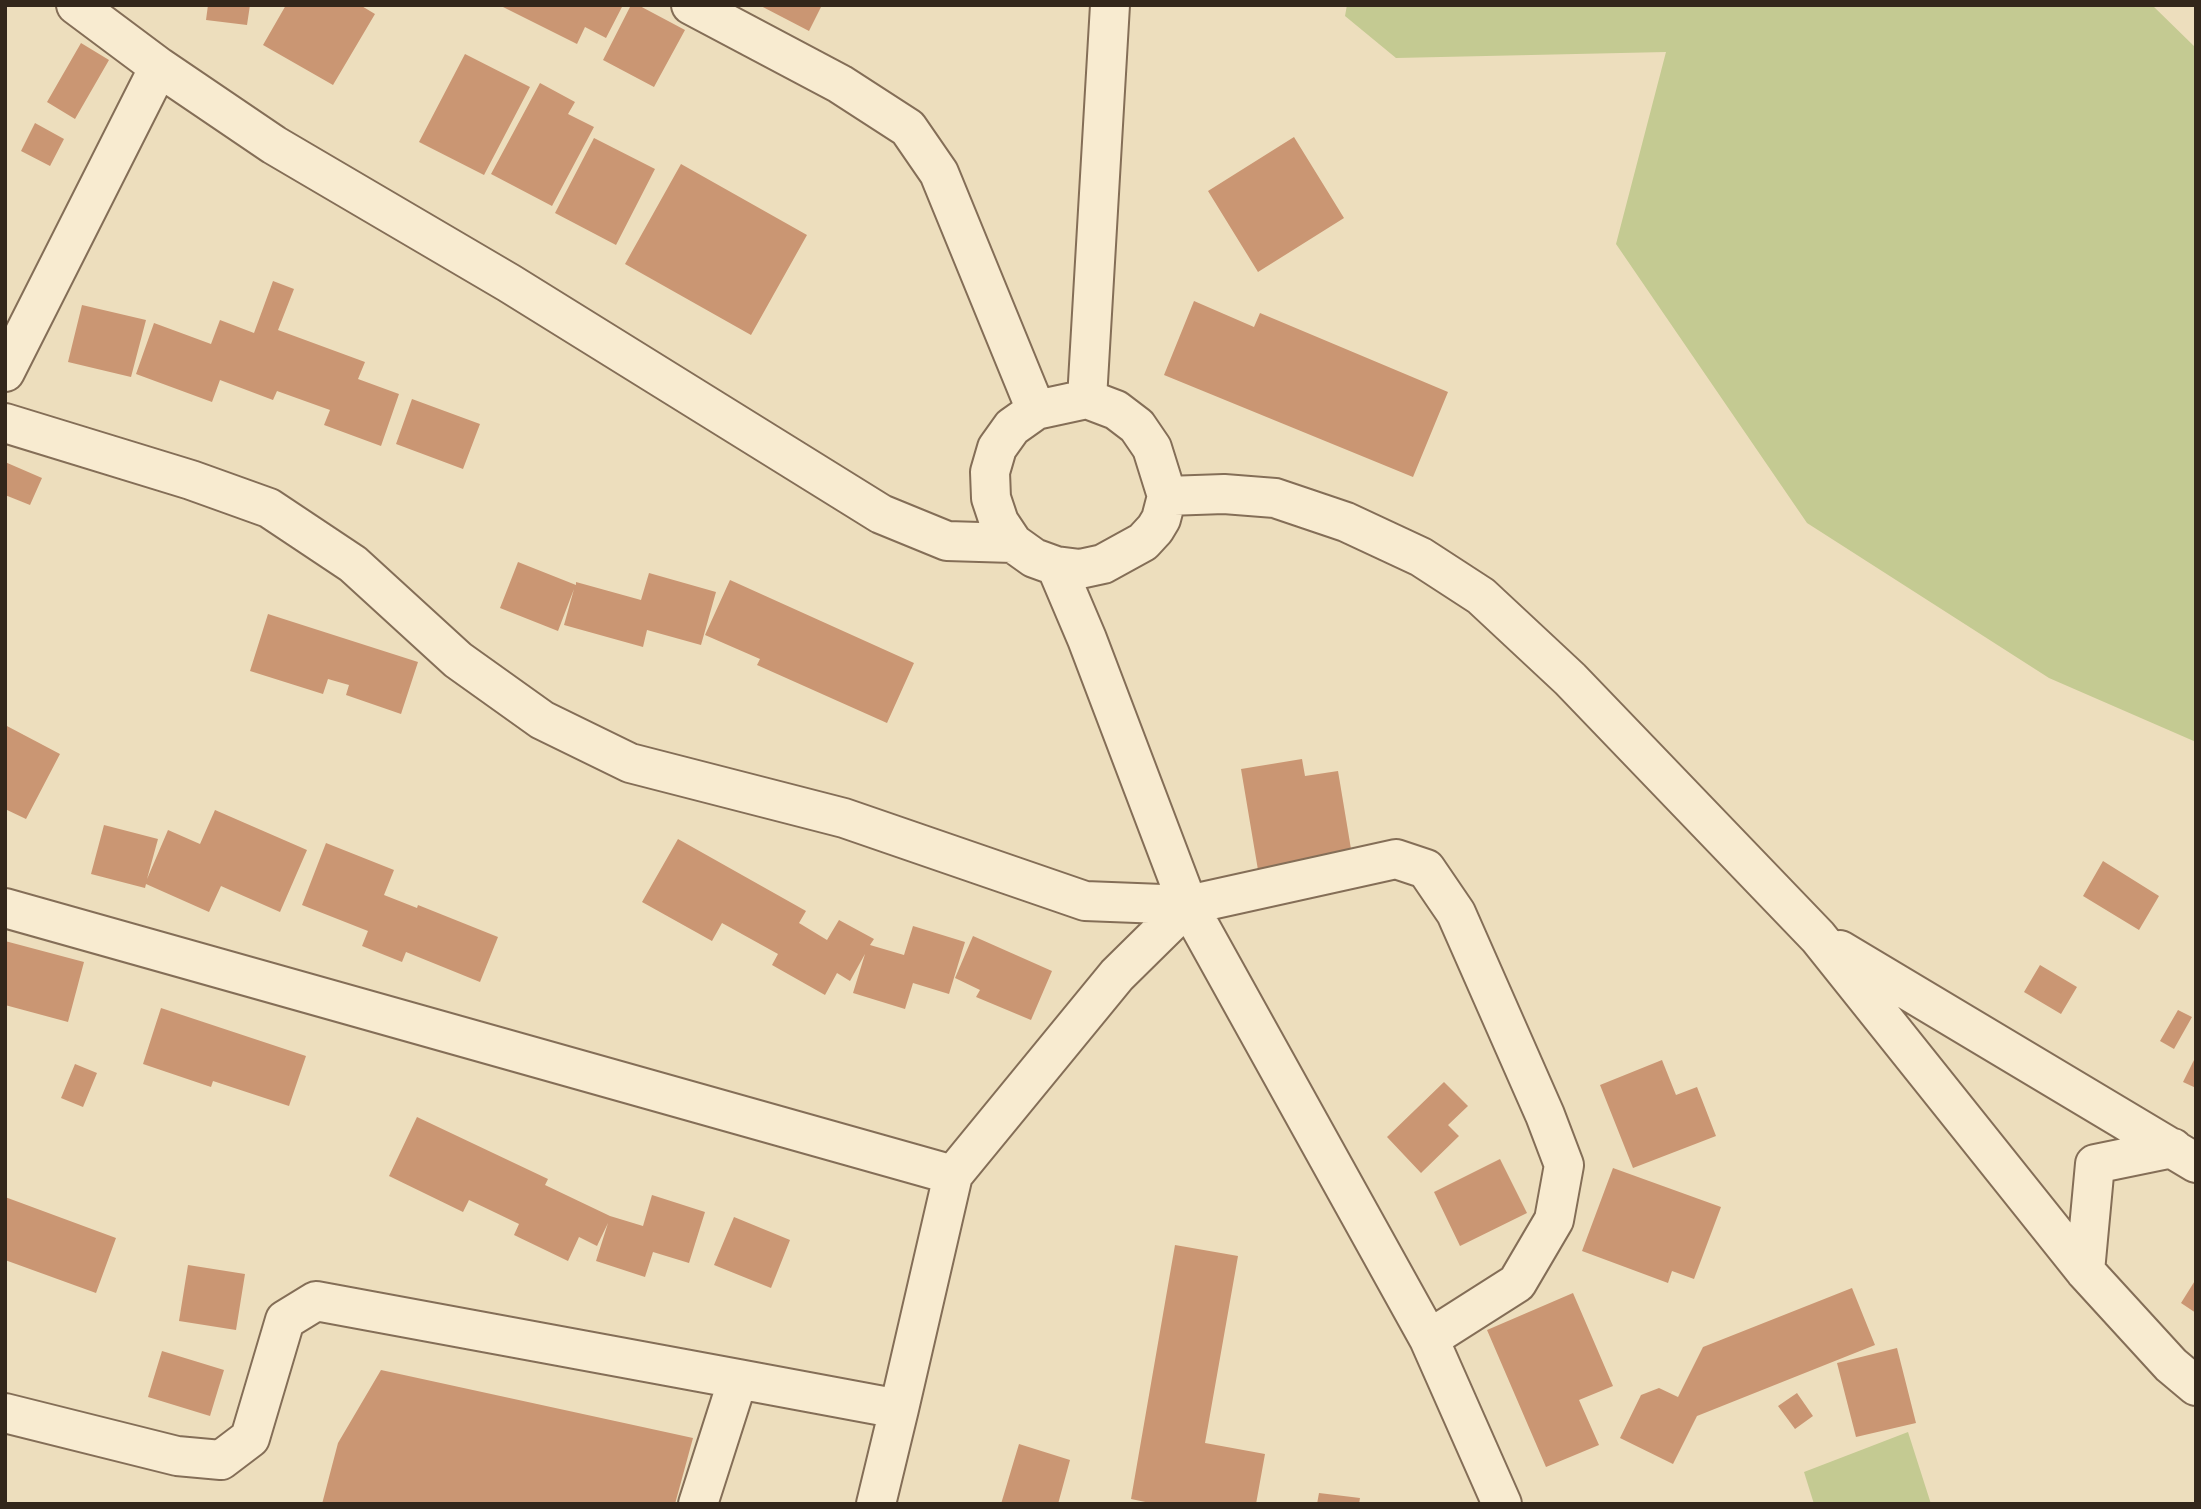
<!DOCTYPE html>
<style>
body{margin:0}
#map{position:relative;width:2201px;height:1509px;overflow:hidden;background:#eddebd;font-family:Lora,serif}
canvas{display:block}
.frame{position:absolute;inset:0;border:7px solid #33271b;pointer-events:none}
</style>
<div id="map">
<canvas width="2201" height="1509"></canvas>
<div class="frame"></div>
</div>
<script>
const g = document.querySelector('canvas').getContext('2d');
g.lineJoin = 'round';
function paint(path, color) { g.fillStyle = color; g.fill(path, 'evenodd'); }
const toPath = rows => new Path2D(rows.map(r => 'M' + r).join(''));
function stroke(path, color, width, dash) { g.strokeStyle = color; g.lineWidth = width; g.lineCap = dash ? 'butt' : 'round'; g.setLineDash(dash || []); g.stroke(path); }
const green = toPath([
 [1347,5,2152,5,2196,48,2196,742,2049,678,1807,523,1616,244,1666,52,1396,58,1345,16],
 [1908,1432,1931,1504,1814,1504,1804,1472]
]);
const building = toPath([
 [208,5,250,5,247,25,206,20],
 [286,5,360,5,375,14,333,85,263,45],
 [499,5,554,6,623,5,606,38,585,27,577,44],
 [631,5,638,5,685,30,654,87,603,60],
 [759,5,822,5,809,31],
 [81,43,109,60,75,119,47,102],
 [465,54,530,87,484,175,419,142],
 [540,83,575,102,568,114,594,127,552,206,491,174],
 [35,123,64,139,50,166,21,151],
 [1294,137,1344,218,1258,272,1208,191],
 [594,138,655,169,616,245,555,213],
 [681,164,807,235,751,335,625,264],
 [273,281,294,289,278,330,365,362,358,379,399,394,381,446,324,425,330,410,277,391,273,400,220,380,212,402,136,374,154,323,211,344,220,320,254,333],
 [1194,301,1254,327,1260,313,1448,392,1413,477,1164,375],
 [82,305,146,320,131,377,68,362],
 [412,399,480,424,463,469,396,444],
 [5,462,42,478,30,505,5,495],
 [518,562,576,585,576,582,641,600,649,573,716,592,701,645,647,630,643,647,564,625,574,589,558,631,500,608],
 [730,580,914,663,887,723,757,665,760,659,705,635],
 [268,614,418,662,401,714,346,695,349,685,328,679,323,694,250,671],
 [5,725,60,754,26,819,5,809],
 [1302,759,1305,776,1338,771,1353,861,1259,876,1241,769],
 [215,810,307,850,280,912,221,886,209,912,146,884,145,888,91,874,104,825,158,839,147,879,168,830,200,844],
 [678,839,806,911,799,923,827,940,839,920,874,939,870,945,904,955,913,926,965,942,949,994,913,983,905,1009,853,993,865,954,850,981,837,973,825,995,772,965,778,954,722,923,712,941,642,902],
 [326,843,394,870,384,895,417,908,418,905,498,937,480,982,406,952,402,962,362,946,368,931,302,905],
 [2103,861,2159,896,2139,930,2083,896],
 [973,936,1052,971,1031,1020,976,997,980,990,955,978],
 [5,941,84,962,68,1022,5,1005],
 [2040,965,2077,987,2061,1014,2024,992],
 [161,1008,306,1056,289,1106,213,1081,211,1087,143,1064],
 [2178,1010,2192,1017,2174,1049,2160,1041],
 [2196,1056,2196,1088,2183,1082],
 [1662,1060,1676,1095,1697,1087,1716,1136,1633,1168,1600,1085],
 [75,1064,97,1073,83,1107,61,1098],
 [1444,1082,1468,1106,1448,1125,1459,1136,1421,1173,1387,1137],
 [417,1117,548,1179,545,1185,610,1216,643,1226,652,1195,705,1212,689,1263,653,1252,645,1277,596,1261,608,1223,597,1246,579,1237,568,1261,514,1235,519,1224,469,1200,463,1212,389,1176],
 [1500,1159,1527,1213,1460,1246,1434,1192],
 [1613,1168,1721,1207,1694,1279,1672,1271,1668,1283,1582,1251],
 [5,1197,116,1238,96,1293,5,1260],
 [734,1217,790,1240,771,1288,714,1265],
 [1175,1245,1238,1256,1205,1443,1265,1454,1256,1504,1155,1504,1131,1499],
 [188,1265,245,1274,236,1330,179,1321],
 [2196,1279,2196,1313,2181,1303],
 [1852,1288,1875,1345,1697,1416,1673,1464,1620,1438,1641,1395,1659,1388,1678,1397,1703,1347],
 [1573,1293,1613,1386,1579,1400,1599,1445,1546,1467,1487,1330],
 [1897,1348,1916,1423,1856,1437,1837,1363],
 [162,1351,224,1370,210,1416,148,1397],
 [381,1370,693,1438,675,1504,322,1504,338,1443],
 [1797,1393,1813,1416,1795,1429,1778,1406],
 [1019,1444,1070,1460,1058,1504,1001,1504],
 [1319,1493,1360,1498,1359,1504,1317,1504]
]);
const minor = toPath([
 [76,5,159,67,274,145,509,283,881,514,947,541,1013,543,1034,558,1056,566,1080,569,1103,564,1143,542,1155,529,1161,519,1167,496,1152,448,1137,426,1116,410,1087,399,1036,410,1012,427,997,448,990,472,991,498,999,522,1013,543],
 [691,5,840,84,908,128,939,173,1036,410],
 [5,372,159,67],
 [1087,399,1110,5],
 [5,423,191,480,269,508,353,564,458,660,542,720,630,763,844,818,1085,901,1188,905,1396,859,1426,869,1456,913,1545,1115,1564,1165,1554,1220,1517,1283,1429,1339],
 [1167,496,1224,494,1275,498,1346,522,1421,557,1481,596,1570,679,1818,937,2085,1271,2171,1365,2196,1386],
 [1056,566,1087,639,1188,905],
 [5,908,953,1175],
 [1840,950,2196,1163],
 [2085,1271,2095,1164,2173,1148],
 [899,1409,953,1175,1117,975,1188,905,1429,1339,1502,1504],
 [5,1413,177,1456,221,1460,250,1438,285,1320,316,1301,738,1379],
 [698,1504,738,1379,899,1409,876,1504]
]);
paint(green, '#c4ca92');
paint(building, '#ca9673');
stroke(minor, '#846e57', 42);
stroke(minor, '#f8ebd0', 38);
</script>
